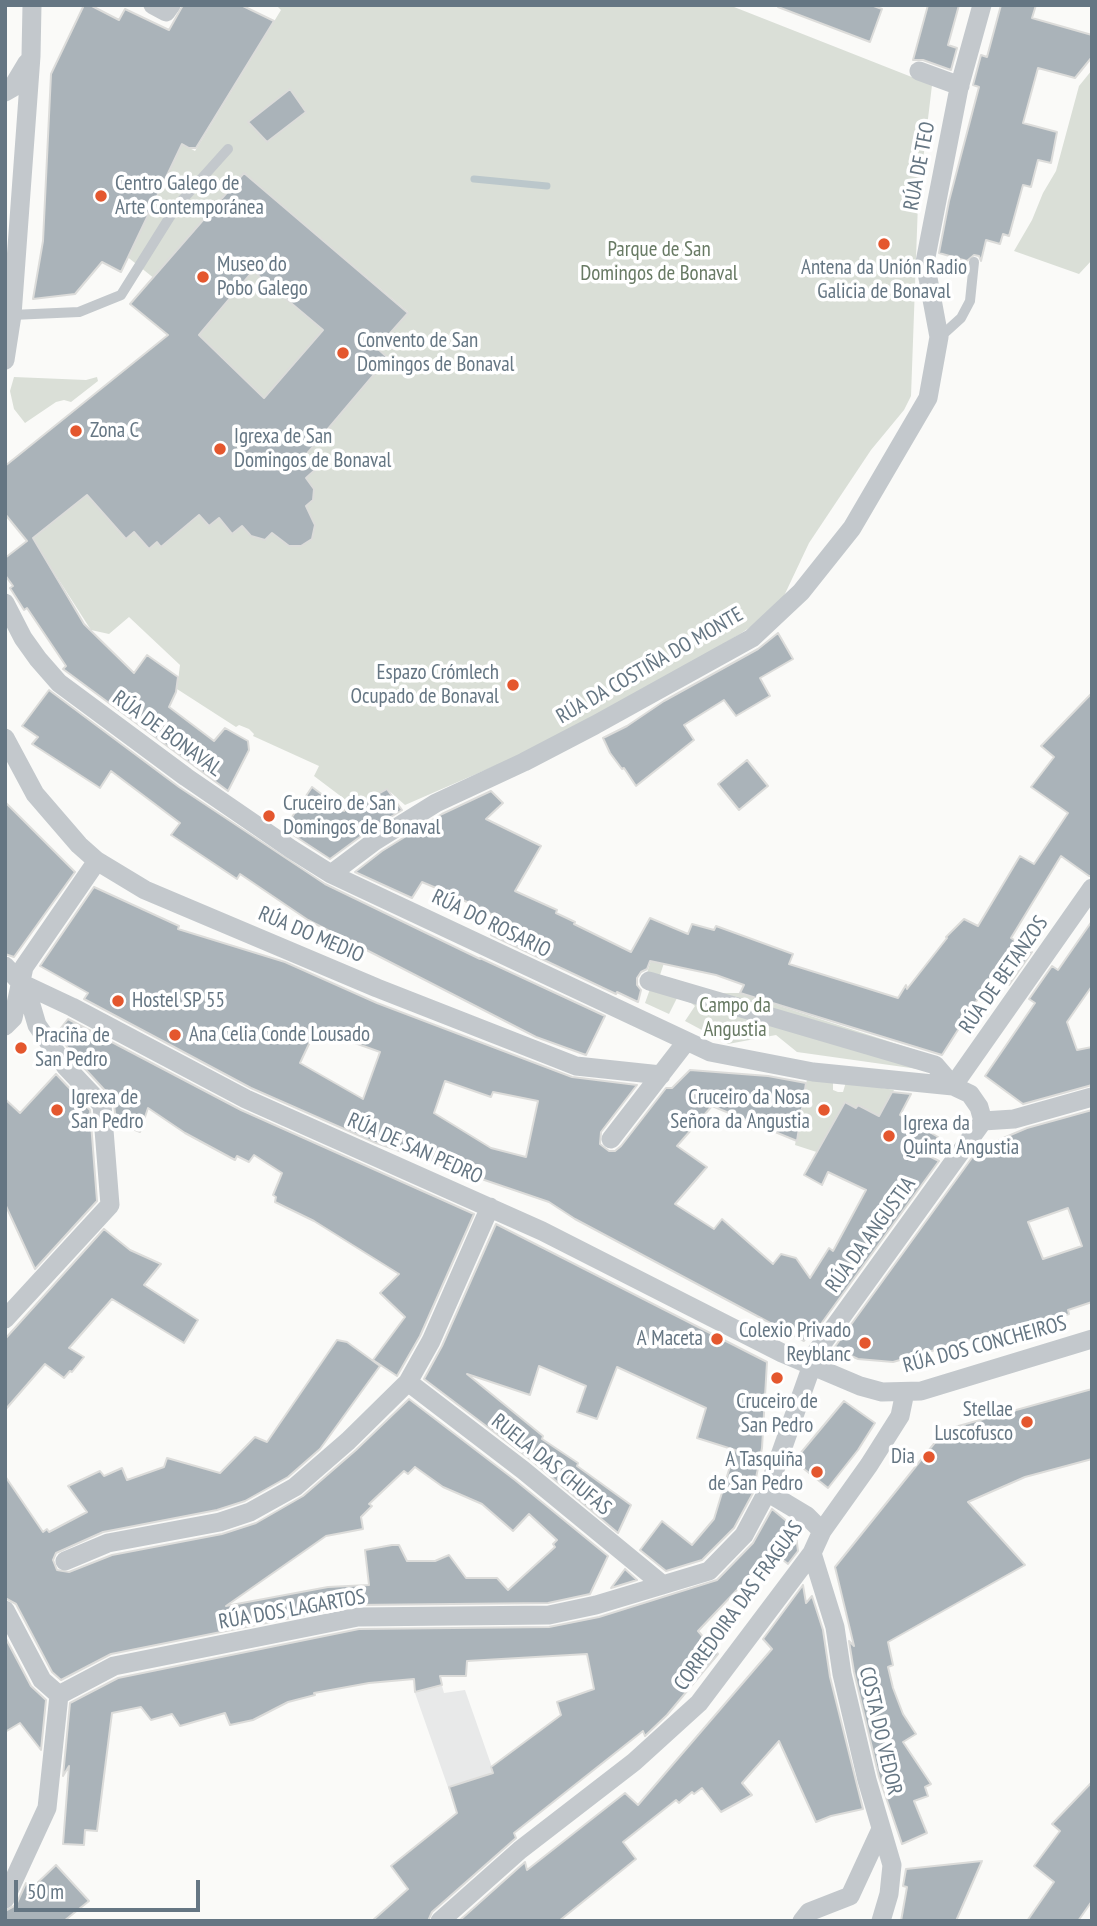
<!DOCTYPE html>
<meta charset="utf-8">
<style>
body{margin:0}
#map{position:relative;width:1097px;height:1926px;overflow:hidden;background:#fafaf8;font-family:"PT Sans Narrow",sans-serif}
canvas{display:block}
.frame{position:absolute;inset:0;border:7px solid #657683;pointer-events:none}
.scale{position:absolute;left:14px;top:1880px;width:186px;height:32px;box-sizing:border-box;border:4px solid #657683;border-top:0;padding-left:9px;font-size:21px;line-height:24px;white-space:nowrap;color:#657683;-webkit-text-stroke:5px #fff;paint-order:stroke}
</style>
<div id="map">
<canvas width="1097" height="1926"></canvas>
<div class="frame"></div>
<div class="scale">50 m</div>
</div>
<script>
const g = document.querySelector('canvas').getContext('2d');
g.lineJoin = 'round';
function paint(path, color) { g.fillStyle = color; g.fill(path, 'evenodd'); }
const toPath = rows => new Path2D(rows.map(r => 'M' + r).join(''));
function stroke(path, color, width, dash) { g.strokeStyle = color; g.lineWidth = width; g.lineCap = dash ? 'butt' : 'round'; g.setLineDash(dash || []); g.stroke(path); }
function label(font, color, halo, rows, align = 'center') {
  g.font = font + ' "PT Sans Narrow",sans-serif'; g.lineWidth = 7; g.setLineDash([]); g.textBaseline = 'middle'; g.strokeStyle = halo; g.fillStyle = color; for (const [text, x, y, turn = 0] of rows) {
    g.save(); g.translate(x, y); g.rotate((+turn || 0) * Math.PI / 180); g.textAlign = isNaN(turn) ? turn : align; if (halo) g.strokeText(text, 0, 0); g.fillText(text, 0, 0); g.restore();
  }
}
const built = toPath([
 [442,1686,444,1693,465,1690,515,1833,484,1858,457,1813,415,1693]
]);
const green = toPath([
 [276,5,729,5,932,85,918,203,911,396,904,410,871,450,809,543,783,598,770,614,740,634,645,690,529,751,405,805,387,789,355,807,314,776,319,766,253,736,254,734,249,729,239,725,236,727,177,689,180,665,129,617,109,634,91,630,46,560,30,541,87,495,125,539,134,532,149,549,157,542,162,546,199,515,209,526,219,518,232,534,242,526,252,537,264,539,273,530,289,546,301,546,312,538,315,525,305,508,313,500,314,489,304,480,305,456,388,358,377,348,408,312,244,173,155,279,125,255,182,144,195,151,281,10],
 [1092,70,1092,260,1079,274,1014,251,1032,220,1043,193,1056,171,1079,86],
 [253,271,323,330,264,398,199,335],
 [14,377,86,380,97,377,98,381,71,402,64,400,56,402,25,423,14,409,10,391],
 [651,960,664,963,660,975,719,993,740,993,940,1058,932,1071,797,1052,776,1035,728,1044,685,1021,695,1006,691,1003,677,998,669,1014,645,1003,654,978,646,976],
 [807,1079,833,1080,833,1090,838,1092,843,1092,846,1082,894,1090,879,1116,858,1105,856,1108,906,1181,795,1145]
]);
const stream = toPath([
 [474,179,547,186]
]);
const building = toPath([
 [84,5,90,5,119,20,125,9,169,30,183,5,241,5,274,21,196,148,189,148,182,144,121,272,102,262,75,294,33,299,43,241,51,74,84,5],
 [778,5,871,5,882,9,870,42,778,7,778,5],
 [928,5,959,5,948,45,957,48,951,70,923,60,913,60,928,5],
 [1001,5,1036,5,1032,18,1092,35,1092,57,1075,78,1038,68,1023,123,1057,132,1051,163,1038,160,1031,187,1023,185,1009,236,1003,234,1000,244,986,240,981,261,979,256,974,255,967,261,939,253,949,201,979,87,973,85,981,55,987,57,1001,5],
 [290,89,306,112,267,142,248,122,290,89],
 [244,173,408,313,377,348,388,358,305,456,316,469,306,478,314,489,313,500,306,506,315,525,312,539,301,546,289,546,272,533,265,540,251,536,242,526,232,534,219,518,209,526,199,515,161,547,157,542,149,549,134,532,126,539,87,495,33,538,84,624,134,673,147,655,178,677,176,692,169,707,214,741,225,728,248,741,249,750,228,791,63,669,66,666,27,608,24,610,10,588,13,586,5,575,5,558,27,541,5,514,5,466,168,335,130,304,244,173],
 [253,271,323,330,264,398,199,335,253,271],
 [778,633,793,659,760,678,770,696,736,716,724,700,684,725,694,740,636,786,624,768,622,769,610,753,603,738,627,726,664,701,758,649,778,633],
 [49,690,179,787,325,884,480,959,480,958,605,1016,586,1055,536,1037,308,920,240,874,237,879,171,835,180,823,111,771,100,788,32,744,38,737,22,726,49,690],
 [1092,693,1092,876,1089,876,1061,856,1011,938,1032,952,1009,985,993,975,942,1055,740,993,744,985,716,975,650,961,647,969,641,972,637,978,637,985,641,990,638,1002,617,992,616,994,491,935,499,918,455,896,422,882,412,898,355,872,382,851,442,814,491,791,503,803,486,819,541,846,515,891,557,910,556,913,575,922,574,924,631,952,650,918,688,934,692,924,714,930,716,926,793,954,789,964,898,998,906,985,907,989,947,938,946,937,964,919,978,926,1020,856,1034,864,1068,813,1031,787,1054,757,1041,746,1092,693],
 [747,760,768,786,739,810,718,784,747,760],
 [312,787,344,811,351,803,355,807,387,789,402,810,368,831,330,859,284,829,312,787],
 [5,802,75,872,14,957,5,954,5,802],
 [94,887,179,926,178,929,285,962,377,1003,572,1077,637,1085,601,1132,600,1144,609,1151,615,1151,621,1146,666,1088,672,1088,690,1070,768,1076,806,1083,797,1141,712,1106,677,1146,707,1167,675,1204,714,1229,722,1219,773,1264,781,1254,796,1258,810,1278,829,1248,833,1251,866,1190,828,1172,822,1185,804,1175,845,1102,856,1108,858,1105,879,1116,892,1092,911,1094,900,1115,938,1137,927,1155,939,1161,813,1335,810,1333,804,1341,575,1219,549,1202,376,1143,251,1088,84,999,88,993,40,966,94,887],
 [316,1029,380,1052,363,1099,300,1063,316,1029],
 [445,1081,491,1097,493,1092,538,1101,526,1157,491,1148,434,1113,445,1081],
 [1092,921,1092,986,1067,1022,1077,1050,1092,1047,1092,1085,1023,1104,985,1076,1035,1003,1029,999,1052,966,1058,970,1092,921],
 [68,1019,241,1110,474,1214,420,1336,397,1376,373,1360,405,1317,380,1293,399,1274,314,1221,275,1202,276,1197,273,1195,282,1173,254,1155,249,1162,237,1156,235,1160,185,1133,148,1108,140,1132,116,1122,114,1104,111,1097,76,1059,57,1033,68,1019],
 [56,1074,90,1110,97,1201,35,1269,5,1204,5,1099,20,1113,56,1074],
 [1092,1110,1092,1302,1068,1310,1069,1314,1031,1326,1029,1323,893,1362,858,1359,834,1348,974,1155,1001,1139,1027,1128,1092,1110],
 [1068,1208,1082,1246,1043,1259,1028,1222,1068,1208],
 [496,1224,767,1362,762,1448,753,1493,734,1528,702,1560,666,1571,640,1550,662,1521,692,1545,714,1519,735,1450,697,1438,706,1408,617,1367,597,1419,577,1412,586,1386,539,1366,530,1395,467,1374,543,1436,542,1439,578,1463,577,1466,631,1505,618,1533,531,1460,424,1379,442,1346,496,1224],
 [104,1229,130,1250,161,1264,144,1285,198,1320,184,1343,112,1299,69,1348,84,1357,72,1372,70,1371,64,1378,45,1364,5,1410,5,1339,104,1229],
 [337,1340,347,1342,380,1366,320,1449,288,1477,245,1501,217,1510,103,1532,56,1553,53,1560,57,1570,69,1572,112,1555,222,1534,256,1523,303,1496,356,1450,409,1399,515,1480,608,1556,590,1594,548,1603,356,1605,111,1654,61,1680,52,1672,16,1604,5,1598,5,1476,43,1532,47,1529,49,1532,87,1512,68,1486,100,1471,104,1476,122,1468,127,1480,164,1467,167,1458,220,1473,255,1437,267,1442,337,1340],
 [415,1467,443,1487,482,1504,513,1531,529,1514,557,1540,553,1544,555,1547,508,1590,497,1578,466,1578,449,1555,435,1561,407,1561,399,1545,392,1545,365,1550,369,1585,328,1587,226,1606,326,1536,363,1529,361,1517,372,1506,369,1504,404,1471,408,1474,415,1467],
 [1092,1389,1092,1459,1025,1477,968,1502,1025,1565,888,1642,893,1665,888,1667,893,1688,903,1714,916,1734,903,1742,931,1784,925,1787,928,1796,914,1801,927,1833,902,1844,879,1777,854,1672,849,1641,854,1646,835,1567,937,1440,935,1437,944,1430,1092,1389],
 [844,1401,875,1423,858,1450,828,1488,794,1461,844,1401],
 [772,1509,795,1528,798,1551,788,1564,773,1552,698,1631,718,1654,667,1715,645,1736,643,1731,514,1833,516,1838,432,1912,428,1921,372,1921,408,1889,391,1866,457,1813,449,1787,493,1773,491,1767,561,1715,557,1702,594,1689,587,1654,467,1661,466,1676,440,1676,442,1685,415,1692,414,1679,369,1683,314,1693,315,1695,288,1702,253,1720,230,1725,225,1713,180,1726,172,1714,151,1720,141,1707,112,1713,97,1831,85,1830,84,1845,63,1844,69,1766,63,1776,70,1703,118,1678,359,1629,549,1627,599,1617,717,1580,753,1543,772,1509],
 [625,1569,637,1580,611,1588,625,1569],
 [803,1585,806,1603,812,1596,823,1630,830,1677,863,1809,831,1816,816,1822,779,1741,742,1783,752,1795,721,1812,702,1788,694,1794,692,1792,679,1803,676,1800,623,1842,636,1859,559,1921,459,1921,525,1862,527,1870,625,1793,638,1805,772,1649,763,1639,803,1585],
 [5,1637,31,1686,46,1700,41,1750,20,1723,5,1732,5,1637],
 [1092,1782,1092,1901,1078,1921,1027,1921,1054,1882,1034,1866,1060,1831,1052,1824,1092,1782],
 [982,1861,956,1921,901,1921,907,1887,903,1886,906,1869,982,1861],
 [56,1865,89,1901,64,1921,5,1921,5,1911,16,1905,26,1883,31,1889,56,1865]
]);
const lane = toPath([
 [12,315,79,312,121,295,176,207,228,149],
 [940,337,961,318,970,301,974,262]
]);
const street = toPath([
 [153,5,166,12,171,5],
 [919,71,960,86],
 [5,92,12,88,27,63],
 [5,360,12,315,31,56,32,5],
 [5,603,23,638,38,659,59,683,186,777,291,849,331,874,710,1052,813,1072,953,1086,970,1094,979,1107,983,1121],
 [5,738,35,794,79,845,97,861,145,890,377,988,576,1066,661,1075],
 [331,874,375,841,436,803,524,762,595,725,752,638,801,592,852,528,928,398,939,337,925,262,959,88,982,5],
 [5,966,21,983,72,1007,246,1099,542,1231,782,1353,860,1386,882,1392,921,1391,1092,1339],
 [649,981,935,1065,953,1086,1092,888],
 [5,1026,13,1018,24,967,97,861],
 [611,1139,686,1042],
 [5,1319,110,1205,102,1105,66,1067,37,1025,29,998,21,983],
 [408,1382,523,1470,663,1585],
 [767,1492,807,1516,822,1531],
 [812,1553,835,1627,842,1674,867,1780,892,1865,889,1894,881,1921],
 [65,1561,108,1543,220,1522,250,1512,295,1487,348,1441,408,1382,431,1341,490,1207],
 [5,1610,42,1680,59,1695],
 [59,1695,114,1666,358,1617,549,1615,596,1605,709,1571,744,1535,767,1492,817,1351,983,1121,1014,1119,1092,1097],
 [5,1899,47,1808,59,1695],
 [440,1921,520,1850,634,1762,699,1703,812,1553,822,1531,869,1465,900,1416,905,1392],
 [802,1921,809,1912,850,1896,881,1829]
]);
const markers = [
 [101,196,7,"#e4572e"],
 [884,244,7,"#e4572e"],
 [203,277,7,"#e4572e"],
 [343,353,7,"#e4572e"],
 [76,431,7,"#e4572e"],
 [220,449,7,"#e4572e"],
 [513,685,7,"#e4572e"],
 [269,816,7,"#e4572e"],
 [118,1001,7,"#e4572e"],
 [175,1035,7,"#e4572e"],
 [21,1048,7,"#e4572e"],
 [57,1110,7,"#e4572e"],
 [824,1110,7,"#e4572e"],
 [889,1136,7,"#e4572e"],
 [717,1339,7,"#e4572e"],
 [865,1343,7,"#e4572e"],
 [777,1378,7,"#e4572e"],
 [1027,1422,7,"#e4572e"],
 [929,1457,7,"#e4572e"],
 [817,1472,7,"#e4572e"]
];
const streetNames = [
 ["RÚA DE TEO",920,166,-79],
 ["RÚA DA COSTIÑA DO MONTE",650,666,-30],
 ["RÚA DE BONAVAL",167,734,36],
 ["RÚA DO ROSARIO",491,924,26],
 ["RÚA DO MEDIO",311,935,23],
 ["RÚA DE BETANZOS",1004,975,-55],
 ["RÚA DE SAN PEDRO",415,1149,24],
 ["RÚA DA ANGUSTIA",871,1235,-54],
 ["RÚA DOS CONCHEIROS",985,1345,-15],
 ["RUELA DAS CHUFAS",551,1465,39],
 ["CORREDOIRA DAS FRAGUAS",739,1606,-54],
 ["RÚA DOS LAGARTOS",292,1610,-10],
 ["COSTA DO VEDOR",880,1731,77]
];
const poiNames = [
 ["Centro Galego de",115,184],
 ["Arte Contemporánea",115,208],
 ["Museo do",217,265],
 ["Pobo Galego",217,289],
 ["Antena da Unión Radio",884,268,"center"],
 ["Galicia de Bonaval",884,292,"center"],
 ["Convento de San",357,341],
 ["Domingos de Bonaval",357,365],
 ["Zona C",90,431],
 ["Igrexa de San",234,437],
 ["Domingos de Bonaval",234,461],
 ["Espazo Crómlech",499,673,"right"],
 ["Ocupado de Bonaval",499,697,"right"],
 ["Cruceiro de San",283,804],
 ["Domingos de Bonaval",283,828],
 ["Hostel SP 55",132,1001],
 ["Ana Celia Conde Lousado",189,1035],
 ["Praciña de",35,1036],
 ["San Pedro",35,1060],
 ["Igrexa de",71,1098],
 ["San Pedro",71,1122],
 ["Cruceiro da Nosa",810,1098,"right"],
 ["Señora da Angustia",810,1122,"right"],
 ["Igrexa da",903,1124],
 ["Quinta Angustia",903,1148],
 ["Colexio Privado",851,1331,"right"],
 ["Reyblanc",851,1355,"right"],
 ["A Maceta",703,1339,"right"],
 ["Cruceiro de",777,1402,"center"],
 ["San Pedro",777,1426,"center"],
 ["Stellae",1013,1410,"right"],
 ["Luscofusco",1013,1434,"right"],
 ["Dia",915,1457,"right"],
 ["A Tasquiña",803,1460,"right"],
 ["de San Pedro",803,1484,"right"]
];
const parkNames = [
 ["Parque de San",659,250],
 ["Domingos de Bonaval",659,274],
 ["Campo da",735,1006],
 ["Angustia",735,1030]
];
paint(built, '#e8e9e9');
paint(green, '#dadfd7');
stroke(stream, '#bbc7cb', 7);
paint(building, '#aab3b9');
stroke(building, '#dcdcda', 2);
stroke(lane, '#c3c8cc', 10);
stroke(street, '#c3c8cc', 19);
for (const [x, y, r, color] of markers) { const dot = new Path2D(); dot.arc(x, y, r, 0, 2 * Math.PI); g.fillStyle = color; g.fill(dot); stroke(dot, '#fff', 2.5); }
label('21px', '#657683', '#fff', streetNames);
label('21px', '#657683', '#fff', poiNames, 'left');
label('21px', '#687a64', '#fff', parkNames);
</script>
